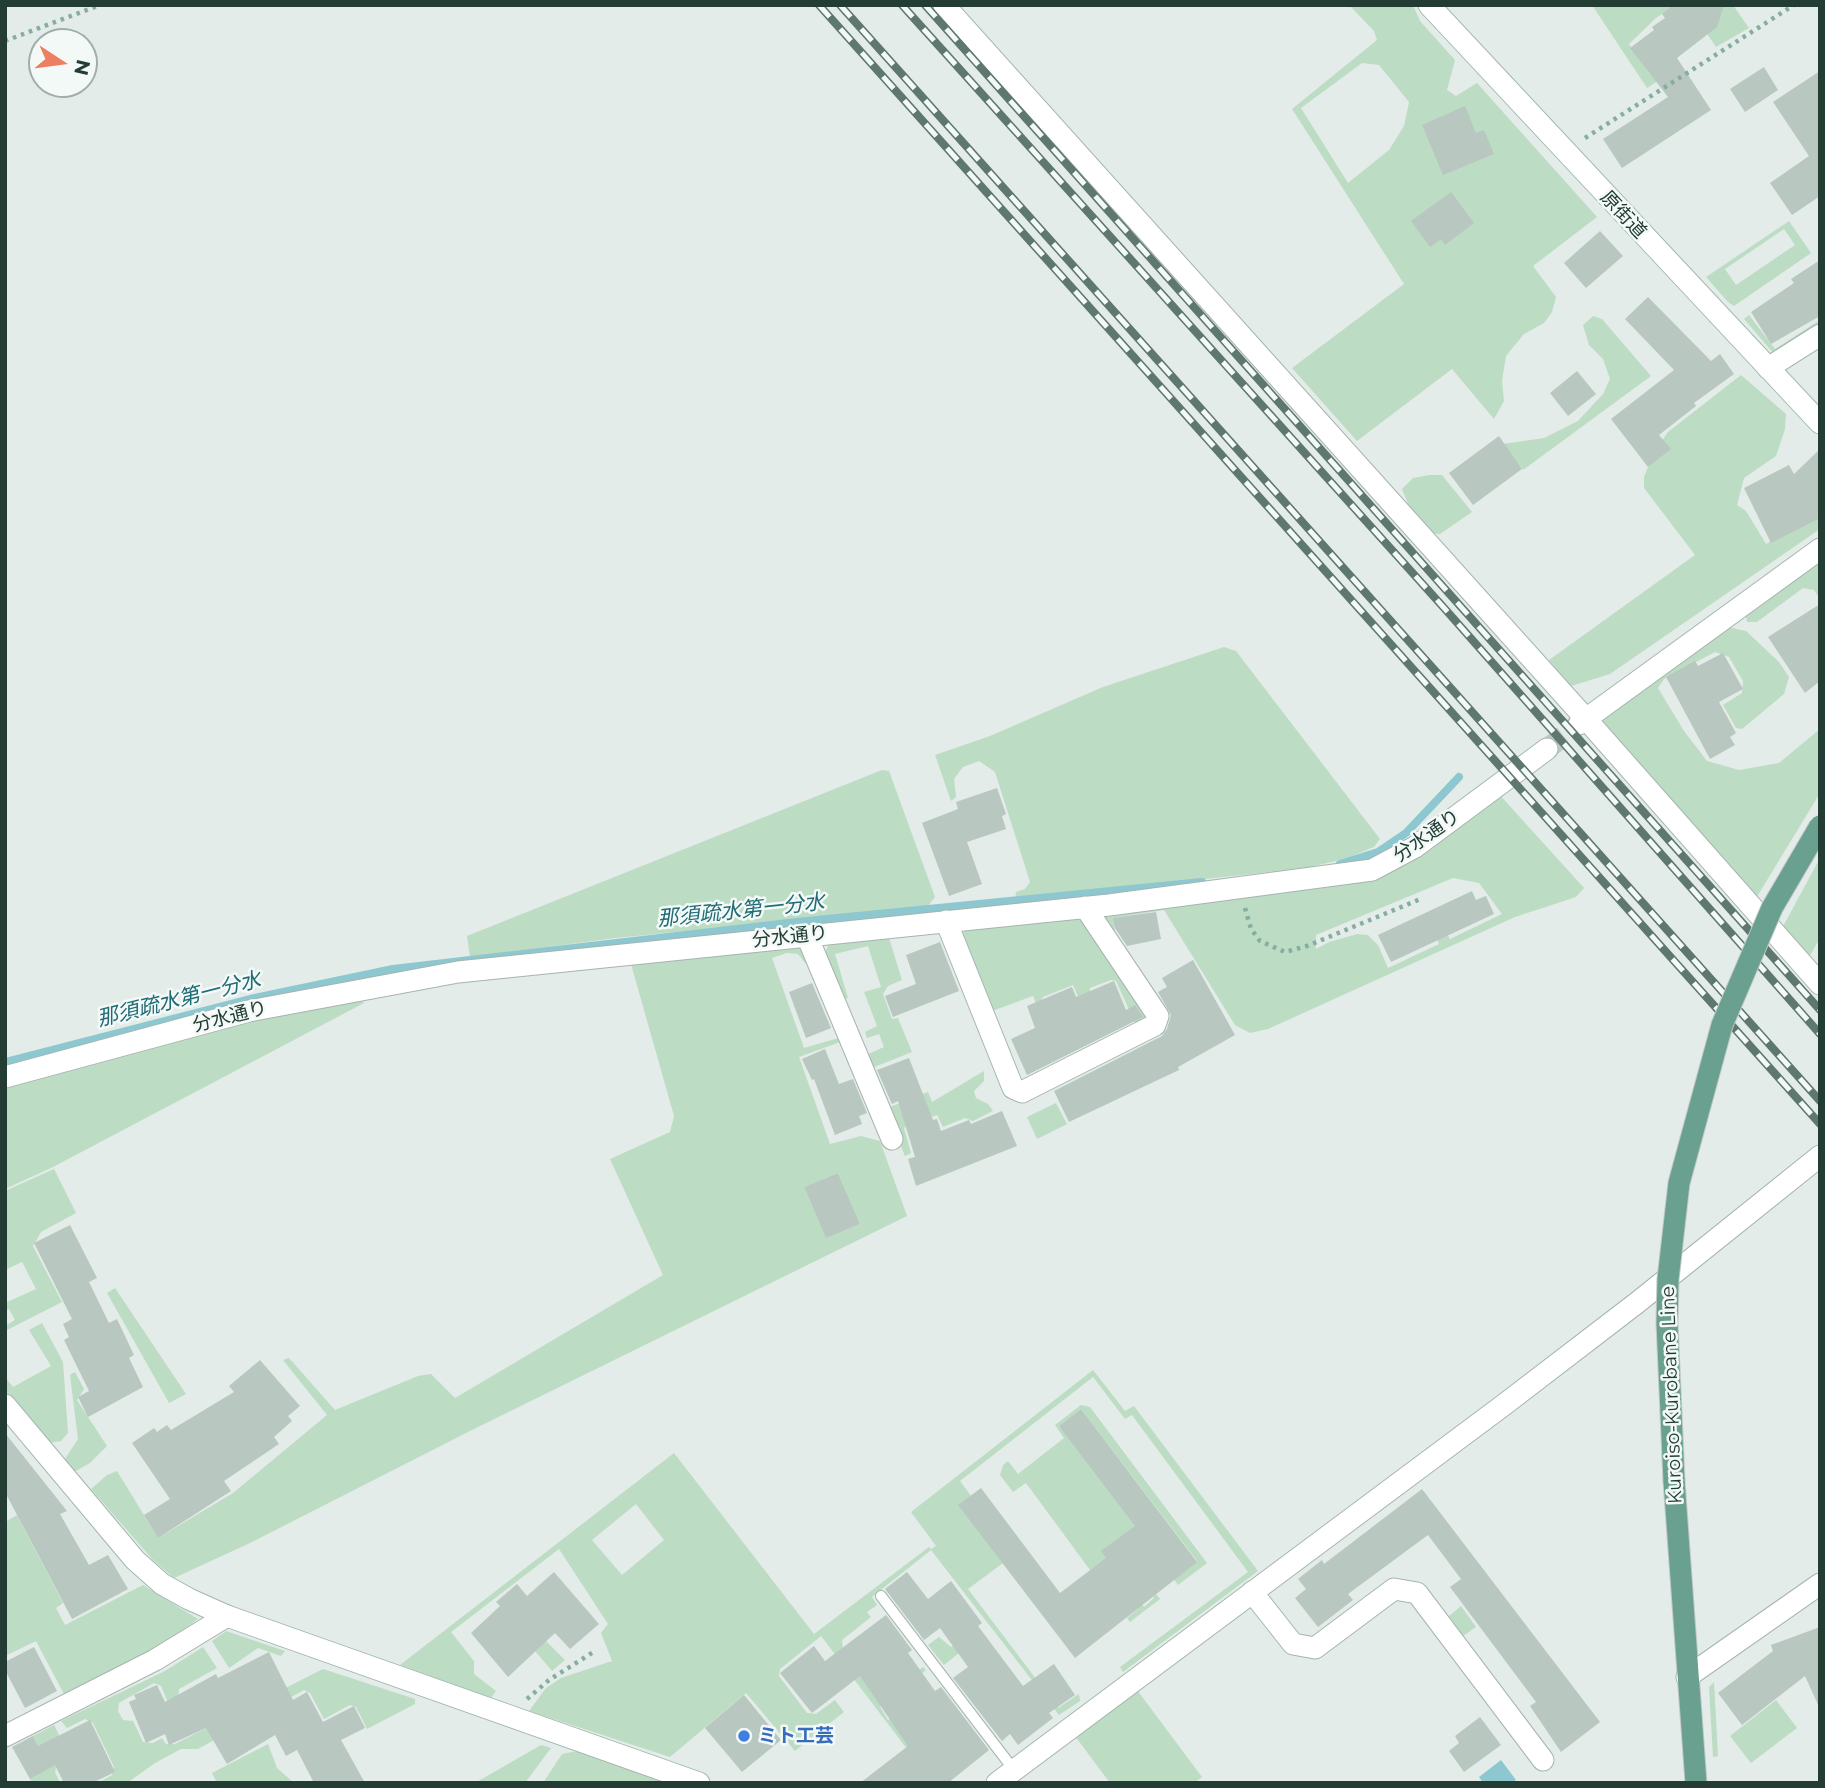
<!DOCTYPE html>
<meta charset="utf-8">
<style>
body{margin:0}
#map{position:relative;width:1825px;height:1788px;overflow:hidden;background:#e3ece8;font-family:Montserrat,sans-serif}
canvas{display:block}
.frame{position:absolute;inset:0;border:7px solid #233d35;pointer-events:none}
.north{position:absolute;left:28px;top:28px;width:70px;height:70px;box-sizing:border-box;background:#f3f9f6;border:2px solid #a0aea9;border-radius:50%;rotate:103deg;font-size:19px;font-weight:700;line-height:28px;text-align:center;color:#233d35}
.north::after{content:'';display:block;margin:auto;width:24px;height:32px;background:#ec7e61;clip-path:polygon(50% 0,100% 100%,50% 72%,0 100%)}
</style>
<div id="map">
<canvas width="1825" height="1788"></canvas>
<div class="frame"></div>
<div class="north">N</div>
</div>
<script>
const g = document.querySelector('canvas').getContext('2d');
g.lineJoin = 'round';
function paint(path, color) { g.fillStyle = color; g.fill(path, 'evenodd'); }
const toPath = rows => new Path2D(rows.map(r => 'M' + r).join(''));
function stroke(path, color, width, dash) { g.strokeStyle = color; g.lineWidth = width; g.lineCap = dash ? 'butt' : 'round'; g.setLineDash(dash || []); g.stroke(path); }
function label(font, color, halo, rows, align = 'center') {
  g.font = font + ' Montserrat,"Noto Sans JP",sans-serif'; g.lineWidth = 5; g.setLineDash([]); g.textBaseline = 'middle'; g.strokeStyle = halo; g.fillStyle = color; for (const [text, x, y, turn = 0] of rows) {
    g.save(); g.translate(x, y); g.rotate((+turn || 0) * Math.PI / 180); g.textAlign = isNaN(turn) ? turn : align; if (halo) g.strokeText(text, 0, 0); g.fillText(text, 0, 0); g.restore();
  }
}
const green = toPath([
 [1349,5,1413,5,1420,21,1455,60,1447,90,1456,96,1477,83,1597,217,1533,266,1556,297,1552,312,1544,323,1524,334,1506,356,1502,381,1504,401,1494,419,1452,369,1357,441,1292,368,1404,284,1292,109,1377,40,1374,31],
 [1362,63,1379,65,1409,102,1404,126,1389,150,1348,183,1301,108],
 [1592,5,1675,5,1656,18,1629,44,1649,73,1667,63,1681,66,1647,88],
 [1688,5,1733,5,1749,28,1716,47],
 [1789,221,1811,253,1734,306,1728,302,1706,277],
 [1784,229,1795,245,1736,285,1725,269],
 [1749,315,1775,349,1820,320,1820,325,1774,354,1744,319],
 [1593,316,1602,319,1651,376,1523,470,1503,444,1544,438,1578,421,1603,394,1610,379,1603,359,1589,345,1583,325],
 [1741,375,1786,414,1785,429,1776,456,1744,478,1737,505,1746,511,1766,544,1820,512,1820,529,1610,674,1571,686,1549,660,1695,555,1644,488,1644,477,1654,452,1668,432],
 [1429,475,1442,475,1472,512,1440,534,1431,533,1412,513,1402,489,1413,478],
 [1820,558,1820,599,1814,590,1803,588,1757,622,1747,622,1745,611],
 [1727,627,1746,631,1779,662,1789,677,1784,694,1742,729,1736,728,1723,705,1742,693,1743,681,1729,657,1715,652,1664,679,1658,688,1684,731,1707,761,1739,770,1779,763,1820,729,1820,793,1755,900,1597,720],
 [1224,647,1236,651,1380,839,1374,847,1345,859,1305,868,1015,900,1016,892,1025,889,1030,882,995,772,979,761,963,767,954,779,956,797,951,801,935,755,990,736,1103,687],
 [882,770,889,771,935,897,927,907,616,938,470,957,467,936],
 [1498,793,1584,888,1576,897,1515,917,1268,1029,1250,1033,1235,1025,1164,910,1114,918,1115,930,1110,932,1105,919,1109,912,1370,879],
 [1453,878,1479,883,1502,914,1450,939,1437,916,1428,919,1439,944,1388,968,1378,945,1368,935,1357,934,1329,942,1316,949,1316,935],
 [1820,858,1820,938,1811,954,1804,958,1780,932],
 [1080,916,1146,1011,1145,1019,1135,1023,1116,981,1111,980,1090,988,1088,1020,1073,985,1043,997,1041,1002,1048,1034,1033,996,992,1011,961,937,965,930],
 [889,938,902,980,888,986,883,994,892,1019,898,1018,912,1052,872,1068,866,1055,884,1047,879,1034,867,1038,865,1032,877,1026,864,992,881,987,868,946,835,954,848,998,841,1000,825,952,829,944],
 [804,944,813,961,806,964,798,954,787,953,772,958,804,1048,842,1037,840,1042,799,1057,830,1144,861,1136,880,1141,907,1216,470,1431,250,1543,174,1578,153,1560,91,1489,107,1475,117,1471,158,1538,233,1493,327,1415,283,1360,289,1358,335,1410,418,1376,431,1374,455,1398,663,1275,610,1159,670,1132,674,1116,631,964],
 [838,1173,860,1224,843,1231,837,1217,820,1224,804,1187],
 [361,998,364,1003,53,1167,5,1189,5,1081,245,1021],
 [984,1071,984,1081,974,1091,976,1098,988,1104,993,1111,973,1121,965,1118,943,1127,937,1115,908,1125,904,1128,911,1153,905,1156,885,1109,928,1092,932,1102],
 [1056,1103,1067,1124,1037,1139,1027,1117],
 [54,1169,76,1213,41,1232,33,1246,62,1302,5,1331,5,1326,15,1320,9,1309,5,1311,5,1303,36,1289,22,1262,5,1270,5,1191],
 [115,1288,186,1394,169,1403,107,1293],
 [42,1323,63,1362,68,1433,61,1441,49,1443,5,1390,5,1377,13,1387,51,1366,29,1330],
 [1093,1370,1125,1411,1134,1406,1258,1571,1123,1672,1120,1667,1248,1572,1132,1415,1125,1419,1093,1377,960,1481,971,1496,1003,1563,968,1589,1058,1708,1079,1694,1080,1701,1059,1715,931,1550,872,1597,877,1605,867,1612,871,1617,842,1640,843,1649,883,1697,923,1667,926,1670,880,1707,888,1720,896,1715,933,1783,821,1636,780,1669,779,1676,807,1713,816,1714,835,1700,844,1712,795,1751,746,1693,670,1757,529,1711,546,1688,561,1678,612,1661,601,1633,608,1624,559,1549,451,1632,474,1661,474,1674,496,1691,491,1698,400,1665,674,1453,814,1634,929,1547,931,1549,936,1546,911,1512],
 [636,1504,664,1540,622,1575,592,1540],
 [75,1372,84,1389,77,1400,107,1446,90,1463,74,1472,65,1459,78,1439,70,1375],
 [1081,1405,1090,1407,1207,1563,1178,1585,1169,1572,1150,1587,1160,1599,1130,1622,1127,1618,1138,1609,1102,1562,1090,1570,1026,1483,1013,1492,1000,1475,1003,1465,1008,1461,1018,1474,1064,1438,1055,1425],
 [1081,1409,1197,1561,1197,1562,1059,1426],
 [1113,1543,1154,1598,1144,1607,1102,1552],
 [17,1515,63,1603,56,1608,65,1625,143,1585,198,1619,159,1647,64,1694,36,1641,5,1656,5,1522],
 [1461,1606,1476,1627,1463,1636,1449,1616],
 [502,1612,523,1618,565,1660,552,1671],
 [226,1631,285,1651,281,1656,258,1648,229,1668,212,1641],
 [939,1637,951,1647,965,1638,964,1649,944,1665,928,1645],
 [203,1647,217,1668,179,1689,175,1719,161,1686,154,1683,119,1703,118,1711,123,1720,133,1721,143,1742,153,1743,162,1738,166,1744,175,1744,323,1669,415,1699,415,1704,367,1729,356,1707,350,1705,324,1719,310,1693,304,1690,198,1749,181,1749,155,1763,127,1783,98,1783,112,1775,114,1767,93,1723,85,1719,67,1728,61,1721,165,1671],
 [1714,1682,1718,1756,1713,1757,1709,1687],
 [1137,1690,1202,1777,1194,1783,1110,1783,1075,1736],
 [1776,1700,1797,1728,1751,1763,1730,1736],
 [54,1725,68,1753,57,1764,55,1772,60,1783,32,1783,30,1779,40,1773,46,1762,33,1736],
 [268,1744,277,1768,294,1783,217,1783,212,1773],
 [541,1745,551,1748,525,1783,475,1783],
 [577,1751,668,1783,543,1783,562,1754]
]);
const water = toPath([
 [1501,1760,1516,1780,1512,1783,1483,1783,1479,1777]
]);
const stream = toPath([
 [1340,864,1378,852,1406,833,1459,777],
 [5,1062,250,999,393,969,797,922,1202,882]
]);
const building = toPath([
 [1673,5,1724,5,1717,27,1677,58,1711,110,1622,168,1603,139,1668,97,1630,48,1654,30,1652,27,1665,18,1662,14],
 [1764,67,1778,90,1745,112,1730,89],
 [1820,71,1820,196,1792,215,1770,183,1809,156,1773,102],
 [1465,106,1476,133,1484,130,1494,154,1443,175,1422,125],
 [1451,192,1474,223,1445,245,1441,239,1430,247,1411,221],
 [1600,231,1623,256,1586,288,1564,263],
 [1820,260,1820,316,1771,344,1751,312,1794,283,1791,279],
 [1648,297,1711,361,1720,354,1734,374,1694,403,1696,406,1659,435,1671,449,1648,467,1611,419,1674,370,1625,319],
 [1577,371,1596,394,1568,416,1550,393],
 [1499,436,1522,469,1473,505,1449,473],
 [1820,449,1820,518,1771,543,1744,488,1789,465,1794,474],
 [1820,604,1820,681,1805,693,1768,637],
 [1723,653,1743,689,1719,702,1736,733,1730,737,1735,745,1710,759,1666,677,1695,661,1698,666],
 [997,788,1006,814,1002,816,1006,829,967,842,982,884,949,896,922,823,958,809,956,802],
 [1472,891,1476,900,1486,896,1494,914,1391,962,1378,935],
 [1156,912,1161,939,1127,946,1115,928,1113,918],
 [940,942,959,991,893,1017,885,996,916,984,906,955],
 [1193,960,1235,1035,1178,1067,1179,1070,1069,1122,1054,1091,1162,1036,1167,1029,1171,1015,1158,992,1167,987,1162,978],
 [1114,981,1126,1010,1135,1005,1143,1017,1027,1075,1011,1039,1035,1028,1027,1006,1072,987,1076,997],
 [812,983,831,1028,806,1038,789,992],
 [825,1049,839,1084,853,1079,867,1113,859,1116,862,1124,835,1135,814,1079,812,1080,802,1059],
 [909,1058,933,1120,937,1119,941,1131,969,1120,971,1124,1002,1111,1017,1146,916,1186,908,1159,915,1157,898,1101,892,1104,877,1070],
 [838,1173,860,1224,826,1238,804,1187],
 [70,1225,97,1278,89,1282,109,1323,117,1319,134,1355,129,1358,143,1387,88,1417,78,1397,89,1391,64,1340,69,1337,63,1324,72,1319,34,1243],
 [260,1360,300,1406,288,1416,292,1421,274,1437,279,1444,224,1481,231,1491,158,1538,144,1515,170,1499,132,1443,154,1428,157,1432,167,1425,171,1430,234,1392,229,1386],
 [1081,1409,1197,1562,1075,1658,958,1505,981,1488,1060,1593,1106,1558,1101,1551,1135,1526,1059,1426],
 [5,1433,67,1511,60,1514,89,1565,108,1555,128,1589,72,1619,5,1492],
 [1422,1489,1600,1722,1561,1752,1530,1706,1536,1702,1450,1587,1461,1579,1428,1535,1348,1594,1353,1600,1318,1627,1295,1598,1306,1589,1298,1579,1322,1560,1324,1564],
 [554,1572,599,1624,570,1649,555,1633,508,1677,471,1633,500,1606,496,1602,517,1584,527,1596],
 [907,1572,928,1599,951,1581,982,1623,978,1626,1023,1686,1054,1664,1075,1695,1049,1713,1053,1718,1018,1745,1010,1734,1002,1741,953,1678,968,1667,940,1628,924,1640,885,1589],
 [886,1615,912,1650,908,1653,935,1691,941,1687,989,1750,948,1783,860,1783,908,1746,860,1676,812,1713,780,1673,814,1646,825,1661],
 [1820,1627,1820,1709,1805,1676,1742,1725,1718,1693,1773,1651,1771,1645],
 [34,1647,57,1691,25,1708,5,1670,5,1662],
 [269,1652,293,1700,307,1692,323,1722,354,1706,365,1728,341,1740,365,1783,314,1783,297,1750,286,1756,275,1735,227,1764,206,1728,169,1745,165,1734,146,1743,129,1702,136,1699,134,1695,157,1685,165,1702,216,1674,218,1678],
 [744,1695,781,1740,742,1772,705,1728],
 [1480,1717,1501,1745,1464,1772,1449,1751,1459,1743,1455,1736],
 [90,1720,115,1772,92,1783,64,1783,55,1765,30,1779,12,1747,33,1736,38,1746]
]);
const streetTunnel = toPath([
 [1547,749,1579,724]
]);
const path = toPath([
 [5,41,100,5],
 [1585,138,1794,5],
 [1245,908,1251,929,1260,941,1285,952,1307,946,1423,898],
 [527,1699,549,1680,595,1651]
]);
const lane = toPath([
 [881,1596,1014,1770]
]);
const street = toPath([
 [944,5,1586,719,1820,984],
 [1768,368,1820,335],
 [1579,724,1820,549],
 [946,921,1013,1088,1022,1092,1155,1025,1158,1016,1085,907],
 [807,936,892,1139],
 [5,1077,249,1011,458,972,1109,905,1372,870,1415,847,1547,749],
 [1252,1592,1293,1644,1315,1648,1394,1589,1417,1593,1543,1760],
 [1687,1677,1820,1584],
 [5,1736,155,1660,227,1616],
 [997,1783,1505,1404,1638,1302,1820,1156]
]);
const secondary = toPath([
 [1429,5,1820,423],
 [5,1405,135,1560,162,1584,189,1599,227,1616,699,1783]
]);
const primary = toPath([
 [1674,1481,1696,1783]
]);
const rail = toPath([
 [819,5,1820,1124],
 [840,5,1820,1101],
 [902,5,1445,609,1820,1034],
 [925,5,1820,1010]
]);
const primaryBridge = toPath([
 [1674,1481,1667,1323,1668,1279,1679,1183,1722,1025,1772,908,1820,826]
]);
const markers = [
 [744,1736,7,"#3f7fe0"]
];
const streetNames = [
 ["原街道",1623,215,47],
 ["分水通り",1427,836,-35],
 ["分水通り",790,937,-6],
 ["分水通り",230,1017,-14],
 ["Kuroiso-Kurobane Line",1672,1395,-92]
];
const shopNames = [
 ["ミト工芸",758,1736]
];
const waterNames = [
 ["那須疏水第一分水",741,911,-6],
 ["那須疏水第一分水",179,1000,-14]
];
paint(green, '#bddcc4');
paint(water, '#8dc7cf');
stroke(stream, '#8dc7cf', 8);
paint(building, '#b8c7c0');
stroke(streetTunnel, '#bdc9c4', 21, [21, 10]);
stroke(lane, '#a6b4af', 12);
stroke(street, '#a6b4af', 23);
stroke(secondary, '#a2b7af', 23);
stroke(primary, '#c1c9c6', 23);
stroke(path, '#85aea0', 4.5, [3.5, 5]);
stroke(lane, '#fff', 10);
stroke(street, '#fff', 21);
stroke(secondary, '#fff', 21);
stroke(primary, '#69a090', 21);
stroke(rail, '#5e7870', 8);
stroke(rail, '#f3f9f6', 5, [16]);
stroke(primaryBridge, '#c1c9c6', 23, []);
stroke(primaryBridge, '#69a090', 21);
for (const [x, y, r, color] of markers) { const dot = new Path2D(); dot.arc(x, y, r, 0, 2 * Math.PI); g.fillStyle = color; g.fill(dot); stroke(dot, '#f3f9f6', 2.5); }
label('19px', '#233d35', '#f3f9f6', streetNames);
label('bold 19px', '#366cbe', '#f3f9f6', shopNames, 'left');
label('italic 21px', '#206b76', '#f3f9f6', waterNames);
</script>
